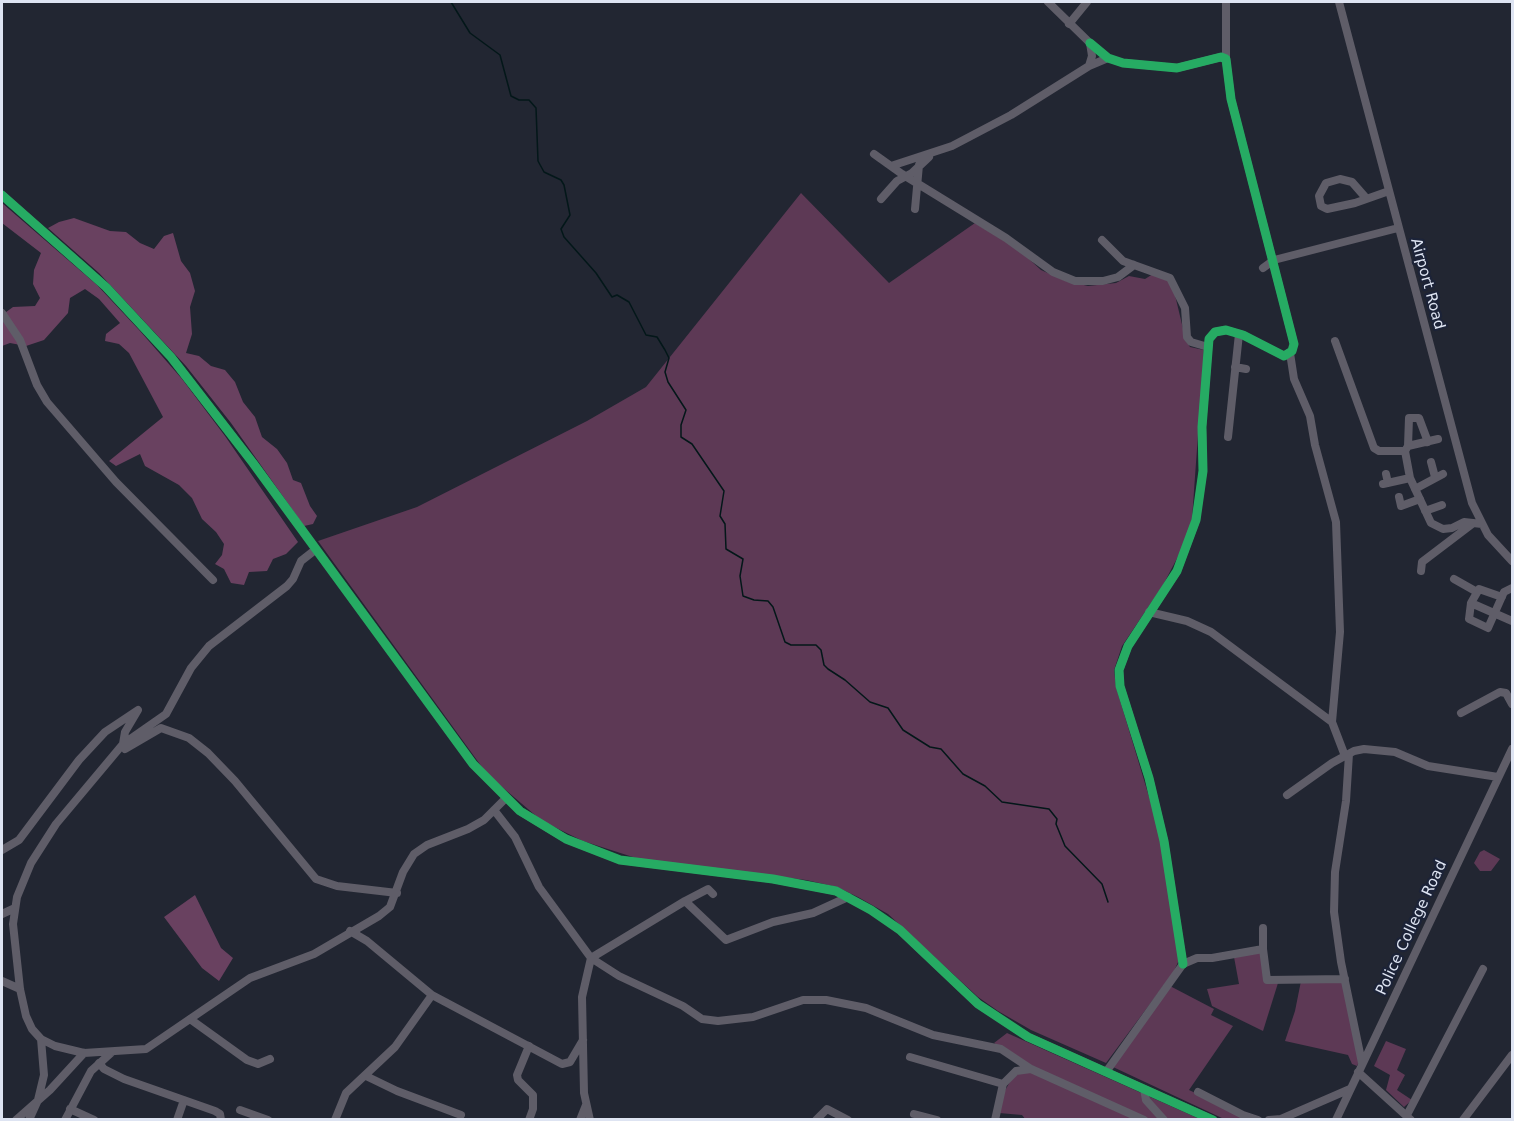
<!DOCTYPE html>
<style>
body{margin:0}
#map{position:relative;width:1514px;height:1121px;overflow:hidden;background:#222632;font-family:"DejaVu Sans",sans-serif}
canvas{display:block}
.frame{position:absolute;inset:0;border:3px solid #dee4f2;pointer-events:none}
</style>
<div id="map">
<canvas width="1514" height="1121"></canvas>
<div class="frame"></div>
</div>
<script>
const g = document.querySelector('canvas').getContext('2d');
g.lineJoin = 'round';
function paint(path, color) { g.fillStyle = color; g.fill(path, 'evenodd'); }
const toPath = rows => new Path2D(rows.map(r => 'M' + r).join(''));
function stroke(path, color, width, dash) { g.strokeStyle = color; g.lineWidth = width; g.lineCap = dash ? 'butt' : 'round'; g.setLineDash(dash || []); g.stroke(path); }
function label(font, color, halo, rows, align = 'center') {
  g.font = font + ' "DejaVu Sans",sans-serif'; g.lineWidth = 4.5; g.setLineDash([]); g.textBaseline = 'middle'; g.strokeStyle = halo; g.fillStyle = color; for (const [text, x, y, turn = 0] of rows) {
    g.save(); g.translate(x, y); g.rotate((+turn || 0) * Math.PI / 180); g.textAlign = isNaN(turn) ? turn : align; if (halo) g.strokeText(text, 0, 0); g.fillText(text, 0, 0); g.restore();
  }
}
const green = toPath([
 [801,193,889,283,975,223,1018,249,1041,270,1066,281,1088,286,1116,283,1129,276,1145,279,1153,274,1168,281,1174,291,1186,341,1190,347,1204,350,1192,519,1184,545,1163,585,1122,646,1114,670,1116,687,1162,840,1179,960,1173,973,1106,1063,1031,1030,998,1011,978,997,888,914,858,897,837,887,806,880,639,859,583,841,542,821,487,774,318,541,417,507,587,421,646,387],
 [1484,850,1500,859,1491,871,1480,871,1474,863,1480,852],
 [1260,952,1265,982,1278,983,1263,1031,1212,1006,1207,989,1239,984,1234,957],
 [1301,981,1344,981,1359,1062,1357,1066,1352,1064,1348,1055,1285,1041,1295,1011],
 [1170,986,1214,1009,1211,1015,1233,1026,1189,1090,1250,1119,1224,1119,1113,1067],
 [1007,1033,1193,1116,1200,1119,1026,1120,1022,1115,999,1113,1002,1096,1012,1078,1030,1065,994,1043],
 [1386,1041,1406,1049,1397,1070,1405,1075,1397,1090,1412,1100,1404,1107,1386,1090,1390,1075,1374,1066]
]);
const forest = toPath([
 [2,203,97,285,140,331,182,379,225,436,298,542,286,554,273,559,267,571,249,572,244,585,231,583,224,569,215,564,222,555,224,544,216,532,202,519,192,498,179,485,145,466,140,454,116,466,109,461,163,417,129,353,119,344,105,341,106,334,120,323,99,299,85,289,70,298,68,313,44,340,26,346,10,343,2,346,2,315,13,307,35,306,40,298,33,284,34,270,41,253,2,223],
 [74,218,110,231,126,232,140,243,154,249,164,236,173,233,181,261,190,273,195,291,190,307,192,334,186,353,199,356,211,366,225,370,235,382,243,402,255,417,262,437,277,449,287,463,293,480,301,483,310,506,317,516,313,524,304,526,231,423,186,366,99,273,48,228,59,222],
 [195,895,221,948,233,958,219,981,202,968,164,917]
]);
const stream = toPath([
 [451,2,470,33,500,55,511,96,519,100,529,100,536,108,538,161,544,172,561,180,564,185,570,215,561,229,564,237,596,273,612,297,617,295,629,302,646,335,657,337,665,350,669,358,665,372,668,382,686,410,681,425,681,437,692,444,724,491,720,516,725,524,726,549,743,559,740,576,743,596,754,600,768,601,773,607,785,642,791,645,816,645,821,650,824,665,828,669,845,680,870,702,888,708,903,730,930,747,941,749,963,774,985,786,1002,802,1049,809,1057,819,1056,824,1065,846,1102,884,1108,902]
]);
const minor = toPath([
 [1048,2,1090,43,1092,56,1089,66],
 [1339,2,1472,503,1488,535,1512,561],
 [1069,24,1087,2],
 [1090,43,1108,58,1123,63,1177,68,1221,57,1226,59,1231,99,1294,344,1292,351,1284,356,1243,335,1226,330,1215,332,1209,339,1202,427,1203,471,1196,520,1177,571,1128,646,1119,670,1120,686,1149,778,1164,841,1183,964],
 [1226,59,1226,2],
 [874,154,902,174,1006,238,1053,272,1075,281,1103,281,1118,277,1134,265],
 [891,166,952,146,1011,115,1089,66,1108,58],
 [2,195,106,287,171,357,253,463,473,764,520,811,566,839,620,860,773,879,836,891,871,910,900,930,978,1004,1028,1037,1213,1120],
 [1366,198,1352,182,1340,179,1326,183,1319,196,1321,206,1327,209,1355,203,1389,191],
 [881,199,897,181,912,173,929,157],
 [915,209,919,165],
 [1102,240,1123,261,1170,278,1185,308,1187,337,1191,342,1208,347],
 [1263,268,1274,260,1398,228],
 [2,313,20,340,37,385,47,402,116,482,213,580],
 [1335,341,1374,448,1379,451,1405,451,1410,478,1431,523,1443,529,1452,528,1464,522,1482,524],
 [1290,353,1294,379,1310,416,1315,445,1336,522,1340,632,1332,722,1345,756],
 [1235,367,1246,369],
 [1228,437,1239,334],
 [1408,446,1438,439],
 [1405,451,1408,446,1409,418,1419,418,1428,442],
 [1431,462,1435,477],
 [1386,474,1388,483],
 [1383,484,1410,478],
 [1415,489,1443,474],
 [1399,497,1401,506,1420,499],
 [1425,511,1442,505],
 [315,550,301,561,293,579,287,586,209,646,191,668,166,714,123,744,56,824,31,863,17,897,13,924,20,989,26,1016,32,1029,41,1039,55,1046,84,1053,146,1049,250,978,314,954,379,916,390,907,403,872,414,854,427,845,468,829,484,820,505,799],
 [1421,571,1422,562,1472,524],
 [1454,579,1477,592],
 [1502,597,1479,589,1471,603,1469,619,1488,628,1504,592,1512,588],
 [1471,603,1512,621],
 [1149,612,1187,621,1211,632,1332,722],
 [1461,713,1500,692,1506,693,1512,704],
 [125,749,161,728,189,738,208,753,235,781,316,879,337,886,397,893],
 [1349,754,1346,801,1335,872,1334,912,1341,962,1362,1063],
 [1287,795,1332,763,1354,751,1364,749,1395,752,1428,766,1498,777],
 [494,810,515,837,539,887,591,958,619,976,683,1006,702,1019,718,1021,753,1017,803,1000,826,1000,866,1008,933,1035,1001,1049,1031,1069],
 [2,850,19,840,79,760,105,732,138,710,125,732,123,744],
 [713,894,708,889,685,901,726,940,773,922,813,913,848,897],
 [2,914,15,908],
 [350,931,367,941,432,995,562,1064,570,1062,583,1040],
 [1263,949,1267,980,1345,979],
 [591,958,685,901],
 [2,981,20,989],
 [190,1019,247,1060,258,1064,270,1059],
 [529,1046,517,1075,518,1080,533,1095,533,1109,529,1120],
 [910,1057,1003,1084],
 [99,1063,104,1069,124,1079,215,1111,220,1114,221,1120],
 [1106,1072,1183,964,1197,958,1212,958,1263,949,1263,928],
 [1358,1072,1411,1120],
 [366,1076,397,1091,461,1115],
 [1144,1089,1146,1100,1164,1120],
 [1198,1092,1243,1115,1258,1120],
 [70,1109,94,1120],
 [240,1110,268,1120],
 [914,1114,937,1120],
 [1407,1115,1483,969],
 [16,1120,50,1090,84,1053],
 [29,1120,38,1100,44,1075,41,1039],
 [65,1120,91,1071,112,1052],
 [177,1120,184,1100],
 [335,1120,346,1093,395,1047,432,995],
 [580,1120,586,1105],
 [590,1120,584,1093,582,997,591,958],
 [816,1120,827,1109,848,1120],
 [995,1120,1003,1084,1016,1071,1031,1069,1144,1120],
 [1269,1120,1281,1119,1350,1089],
 [1336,1120,1512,749],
 [1463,1120,1512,1055]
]);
const cycleway = toPath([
 [1090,43,1108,58,1123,63,1177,68,1221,57,1226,59,1231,99,1294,344,1292,351,1284,356,1243,335,1226,330,1215,332,1209,339,1202,427,1203,471,1196,520,1177,571,1128,646,1119,670,1120,686,1149,778,1164,841,1183,964],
 [2,195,106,287,171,357,253,463,473,764,520,811,566,839,620,860,773,879,836,891,871,910,900,930,978,1004,1028,1037,1213,1120]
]);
const streetNames = [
 ["Airport Road",1427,284,75],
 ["Police College Road",1412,928,-65]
];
paint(green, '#5d3955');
paint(forest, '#694160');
stroke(stream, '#031719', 1.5);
stroke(minor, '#5f5d68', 8);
stroke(cycleway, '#26ab63', 9);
label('15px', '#dee4f2', '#1c2338', streetNames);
</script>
